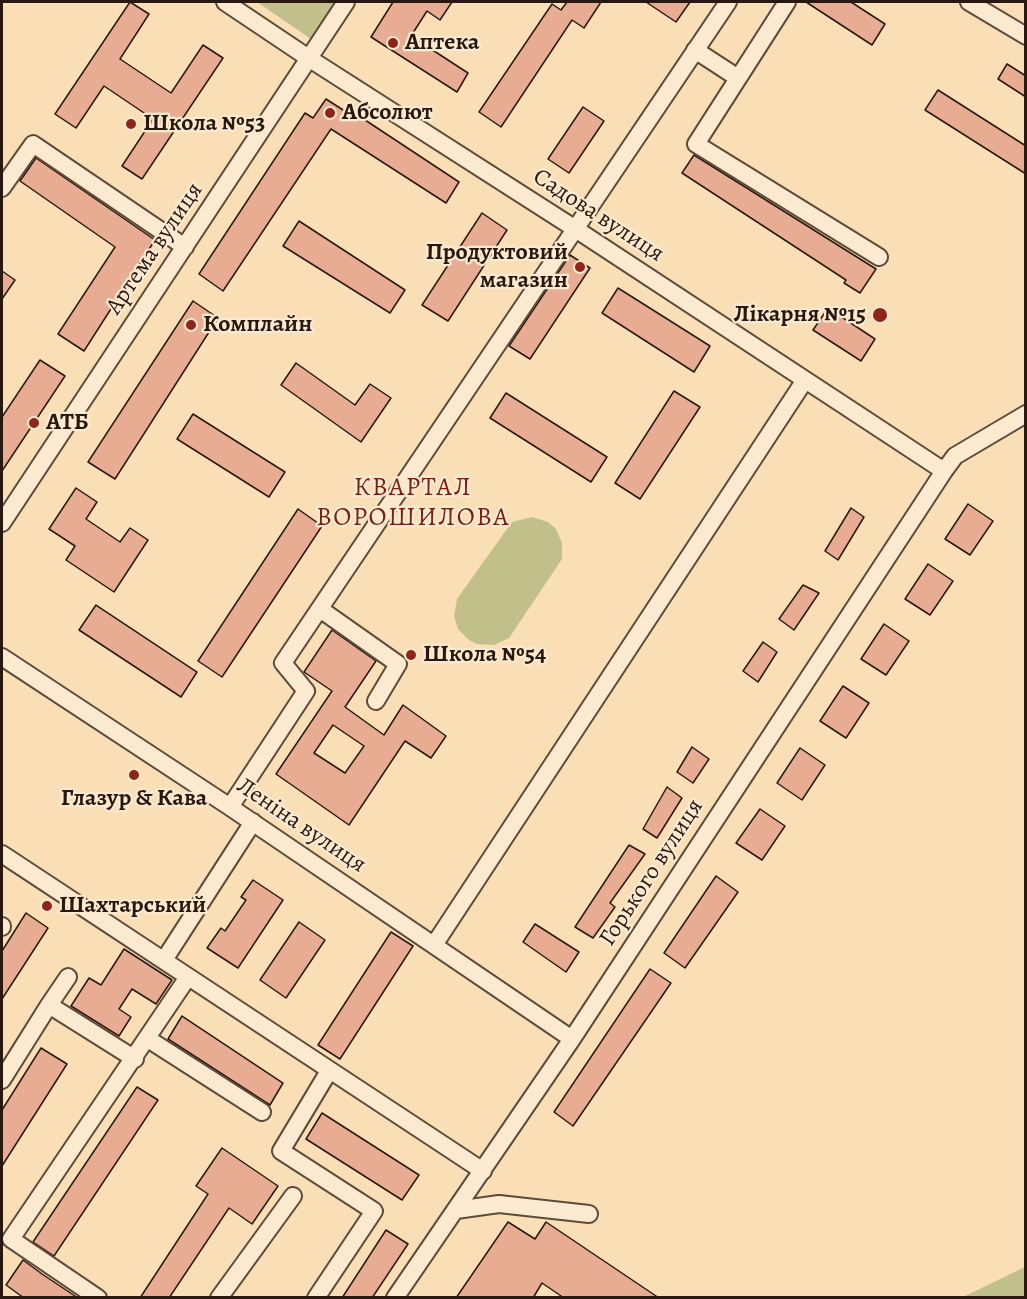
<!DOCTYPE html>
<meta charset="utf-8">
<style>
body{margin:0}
#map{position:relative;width:1027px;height:1299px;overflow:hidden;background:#f9deb6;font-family:Alegreya,serif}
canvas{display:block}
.frame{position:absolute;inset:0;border:3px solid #291810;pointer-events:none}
</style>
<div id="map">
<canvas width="1027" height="1299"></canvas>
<div class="frame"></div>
</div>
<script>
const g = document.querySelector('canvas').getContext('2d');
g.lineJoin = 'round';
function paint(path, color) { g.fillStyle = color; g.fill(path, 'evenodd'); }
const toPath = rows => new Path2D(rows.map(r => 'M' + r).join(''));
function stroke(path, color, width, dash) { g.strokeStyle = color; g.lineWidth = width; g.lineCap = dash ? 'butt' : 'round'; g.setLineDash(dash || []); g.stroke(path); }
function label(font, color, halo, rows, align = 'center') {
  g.font = font + ' Alegreya,serif'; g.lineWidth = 4.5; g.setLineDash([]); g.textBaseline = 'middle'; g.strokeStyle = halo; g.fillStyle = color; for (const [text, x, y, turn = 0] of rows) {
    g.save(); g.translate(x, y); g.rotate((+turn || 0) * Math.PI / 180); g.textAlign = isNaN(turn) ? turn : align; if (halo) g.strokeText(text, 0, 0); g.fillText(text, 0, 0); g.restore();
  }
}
const green = toPath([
 [257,2,338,2,314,41],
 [532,517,548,522,556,529,562,543,562,559,509,638,494,645,477,644,469,640,458,629,454,616,457,599,512,522],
 [1025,1267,1025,1297,963,1297]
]);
const building = toPath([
 [130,2,149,14,120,59,171,93,203,45,223,58,142,179,122,166,153,119,104,86,76,128,55,114,130,2],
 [393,2,452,2,440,20,427,11,411,36,468,73,457,92,371,37,393,2],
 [567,2,601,2,584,28,572,20,501,127,479,112,552,4,561,10,567,2],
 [646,2,690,2,676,22,646,2],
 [806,2,851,2,885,24,872,45,806,2],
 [1007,64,1026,76,1026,97,998,79,1007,64],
 [938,90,1026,146,1026,174,925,110,938,90],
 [326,99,354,117,356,114,459,182,446,203,331,129,223,291,199,274,305,113,313,118,326,99],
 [583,107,604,121,569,173,548,159,583,107],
 [694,155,876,269,860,293,844,283,846,280,682,173,694,155],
 [36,158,155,240,84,351,58,334,115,247,20,181,36,158],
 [482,213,507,230,448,321,422,305,482,213],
 [299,221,405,290,390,313,283,246,299,221],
 [570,255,590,268,530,359,509,346,570,255],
 [2,271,15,280,2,299,2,271],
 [618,288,710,346,694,372,602,313,618,288],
 [193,301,218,318,115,479,88,462,193,301],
 [828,308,875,339,861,361,813,330,828,308],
 [40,360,65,376,2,471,2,417,40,360],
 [296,363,355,405,370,384,391,398,361,442,281,385,296,363],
 [674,391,700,407,640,499,615,483,674,391],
 [506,393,607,457,591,482,490,418,506,393],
 [193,414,285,472,269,497,177,439,193,414],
 [76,488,97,502,86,519,120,542,130,528,148,540,114,592,66,560,75,546,49,529,76,488],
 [968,504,993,521,970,555,945,539,968,504],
 [851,508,864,517,838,560,825,551,851,508],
 [298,509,322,526,222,677,198,661,298,509],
 [928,564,953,581,930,615,905,599,928,564],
 [803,585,819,593,794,630,779,619,803,585],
 [96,605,197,672,181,697,79,630,96,605],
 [884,624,909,641,886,675,861,659,884,624],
 [332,630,376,661,345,707,384,735,403,705,446,736,431,758,405,741,349,825,276,774,332,691,304,672,332,630],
 [333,725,364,746,345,773,314,753,333,725],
 [763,642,777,652,758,682,743,671,763,642],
 [843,686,869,703,846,738,820,721,843,686],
 [692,747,709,759,693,783,677,772,692,747],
 [800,748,825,765,802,800,777,783,800,748],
 [667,787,682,798,657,838,643,829,667,787],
 [760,809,785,826,762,860,736,843,760,809],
 [629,845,645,854,610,903,615,907,593,938,575,927,629,845],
 [716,876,738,892,685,968,664,953,716,876],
 [253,880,283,900,238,968,207,948,221,928,225,931,246,900,241,897,253,880],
 [26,913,48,928,2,999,2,951,26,913],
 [299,922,325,940,286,998,260,980,299,922],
 [535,924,579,952,566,972,523,942,535,924],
 [391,932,413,946,340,1059,318,1045,391,932],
 [124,949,172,980,156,1004,132,989,119,1009,131,1017,119,1036,71,1006,89,978,101,985,124,949],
 [650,969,671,983,573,1126,554,1112,650,969],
 [182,1016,283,1083,270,1105,168,1039,182,1016],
 [41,1048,67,1064,2,1166,2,1110,41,1048],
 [137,1087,158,1100,54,1256,33,1242,137,1087],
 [322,1113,419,1175,402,1200,306,1139,322,1113],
 [222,1148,278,1186,252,1224,229,1208,169,1298,140,1298,208,1194,196,1186,222,1148],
 [508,1222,535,1239,546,1222,659,1298,564,1298,542,1283,533,1298,456,1298,508,1222],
 [386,1230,408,1244,372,1298,342,1298,386,1230],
 [23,1260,42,1274,78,1298,24,1298,6,1285,23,1260]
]);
const minor = toPath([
 [225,2,310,59,574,228,944,471],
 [787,2,696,144,879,257],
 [969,2,1026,36],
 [695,50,738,78],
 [2,188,33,144,185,247],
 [2,523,346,2],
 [320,609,398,664,376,701],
 [2,657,230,807,572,1039],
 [230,807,306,691,283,663,728,2],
 [2,854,483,1171],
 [2,926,2,927],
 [434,945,805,380],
 [164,960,253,822],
 [49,1005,68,977],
 [148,1039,262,1112],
 [2,1080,49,1005,135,1059],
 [456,1210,499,1204,589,1214],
 [98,1298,11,1239,188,977],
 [219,1298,293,1196],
 [316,1298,374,1211,281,1151,329,1071],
 [395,1298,572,1039,944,471,955,456,1026,414]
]);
const markers = [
 [393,43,6,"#8f2418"],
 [330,113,6,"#8f2418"],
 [131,124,6,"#8f2418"],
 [580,267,6,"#8f2418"],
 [880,315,8,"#8f2418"],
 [191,325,6,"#8f2418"],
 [34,423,6,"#8f2418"],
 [411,655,6,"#8f2418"],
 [134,775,6,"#8f2418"],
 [47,906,6,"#8f2418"]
];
const poiNames = [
 ["Аптека",405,43],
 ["Абсолют",342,113],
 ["Школа №53",143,124],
 ["Продуктовий",568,253,"right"],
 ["магазин",568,281,"right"],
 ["Лікарня №15",866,315,"right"],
 ["Комплайн",203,325],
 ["АТБ",46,423],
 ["Школа №54",423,655],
 ["Глазур & Кава",134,799,"center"],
 ["Шахтарський",59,906]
];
const streetNames = [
 ["Садова вулиця",598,216,33],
 ["Артема вулиця",155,249,-56],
 ["Леніна вулиця",301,826,34],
 ["Горького вулиця",652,873,-57]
];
const neighbourhoodNames = [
 ["КВАРТАЛ",413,489],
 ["ВОРОШИЛОВА",413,519]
];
paint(green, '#c1c08b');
paint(building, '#e8ac92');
stroke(building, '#291810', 1.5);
stroke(minor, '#5d4a3a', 20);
stroke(minor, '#fbead0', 16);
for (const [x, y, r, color] of markers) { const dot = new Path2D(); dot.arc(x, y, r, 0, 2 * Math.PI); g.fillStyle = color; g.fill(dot); stroke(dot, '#fbead0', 2); }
label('bold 24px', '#291810', '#fbead0', poiNames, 'left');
label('24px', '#291810', '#fbead0', streetNames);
g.letterSpacing = '1.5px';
label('26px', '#7a1f14', '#fbead0', neighbourhoodNames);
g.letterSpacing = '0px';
</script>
